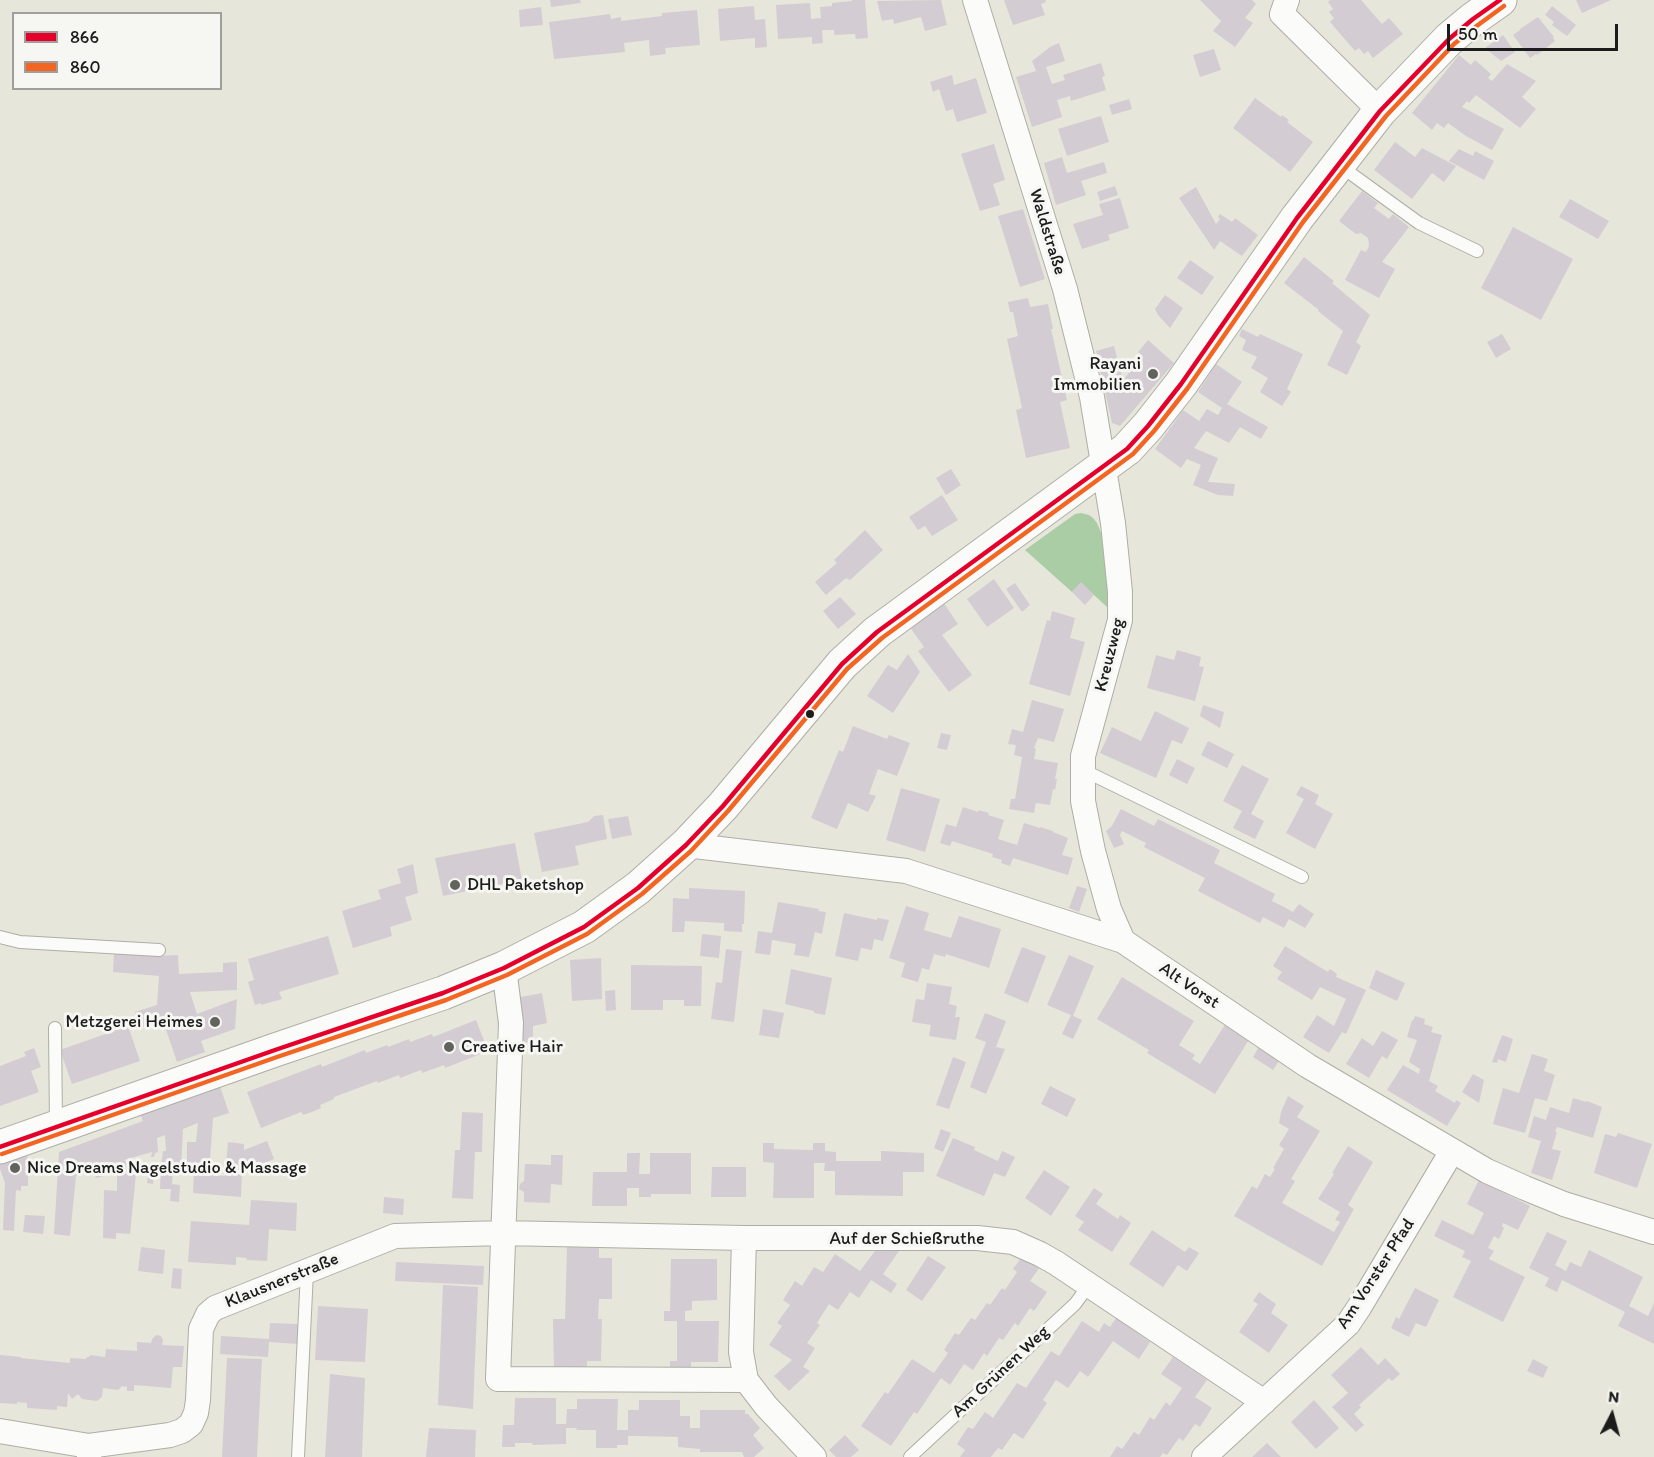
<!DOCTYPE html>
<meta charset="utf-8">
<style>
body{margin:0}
#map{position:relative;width:1654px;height:1457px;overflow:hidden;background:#e7e6da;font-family:Itim,sans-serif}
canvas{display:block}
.legend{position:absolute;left:12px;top:12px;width:210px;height:78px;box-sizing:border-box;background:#f6f6f2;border:2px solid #9f9f9c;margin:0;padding:8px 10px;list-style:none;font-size:18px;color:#1c1c1c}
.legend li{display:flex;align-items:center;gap:12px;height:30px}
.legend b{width:30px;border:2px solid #9f9f9c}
.north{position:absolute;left:1582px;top:1385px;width:60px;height:60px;-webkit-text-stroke:4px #f6f6f2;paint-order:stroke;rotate:6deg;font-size:16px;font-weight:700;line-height:24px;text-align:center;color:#1c1c1c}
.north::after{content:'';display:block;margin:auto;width:21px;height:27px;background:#1c1c1c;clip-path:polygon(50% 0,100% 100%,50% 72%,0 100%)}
.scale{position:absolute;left:1447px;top:24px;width:171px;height:27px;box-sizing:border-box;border:3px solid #1c1c1c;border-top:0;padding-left:8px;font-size:18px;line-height:21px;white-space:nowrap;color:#1c1c1c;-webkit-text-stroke:4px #f6f6f2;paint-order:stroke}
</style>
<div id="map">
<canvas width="1654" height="1457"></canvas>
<ul class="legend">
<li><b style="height:8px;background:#e4002b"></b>866</li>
<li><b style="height:8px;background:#f26522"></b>860</li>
</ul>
<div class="north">N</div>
<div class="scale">50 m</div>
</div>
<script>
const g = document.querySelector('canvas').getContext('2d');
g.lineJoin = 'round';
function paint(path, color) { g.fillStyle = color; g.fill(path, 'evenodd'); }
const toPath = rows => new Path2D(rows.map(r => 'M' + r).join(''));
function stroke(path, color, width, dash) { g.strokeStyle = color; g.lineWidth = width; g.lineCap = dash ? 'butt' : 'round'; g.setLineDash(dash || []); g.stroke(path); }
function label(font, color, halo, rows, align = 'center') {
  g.font = font + ' Itim,sans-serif'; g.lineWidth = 6; g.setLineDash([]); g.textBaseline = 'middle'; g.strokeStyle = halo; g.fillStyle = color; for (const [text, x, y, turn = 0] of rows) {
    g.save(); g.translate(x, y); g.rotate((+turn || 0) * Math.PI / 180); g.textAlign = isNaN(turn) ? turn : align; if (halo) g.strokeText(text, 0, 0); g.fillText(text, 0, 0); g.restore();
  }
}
const forest = toPath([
 [1081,513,1089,515,1093,518,1097,523,1102,535,1108,570,1107,607,1081,583,1072,592,1025,550,1075,514]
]);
const building = toPath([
 [550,0,580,0,581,3,551,7],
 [852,0,865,0,868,38,856,39,855,34,834,35,834,30,822,30,823,43,812,44,812,37,778,39,776,5,810,3,811,19,821,18,820,7,832,6,832,3,852,1],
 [941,0,947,25,925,31,921,17,894,24,893,19,882,21,877,1],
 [1004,0,1045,0,1046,2,1041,4,1045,15,1013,25],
 [1200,0,1252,0,1256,4,1245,18,1253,23,1235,47,1213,31,1221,21],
 [1330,0,1361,0,1382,24,1389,18,1403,34,1373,58,1368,51,1364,54,1359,48,1355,51,1330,22,1334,18,1329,12,1333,9,1328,2],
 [1576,0,1611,0,1582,13],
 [754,6,755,20,765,19,767,47,755,48,755,38,720,41,718,9],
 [1552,6,1576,25,1567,36,1552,25,1554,22,1545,15],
 [541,7,543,25,520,27,519,10],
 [697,10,700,45,665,48,666,54,650,56,649,40,624,43,625,52,554,59,549,22,610,14,611,19,621,17,621,21,662,16,662,13],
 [1538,17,1554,37,1553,38,1555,41,1537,55,1536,54,1530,58,1513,35,1520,30,1520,29],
 [1503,35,1515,52,1501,61,1485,48],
 [1059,43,1065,61,1046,67,1052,84,1065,80,1063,75,1101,63,1105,76,1102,77,1106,90,1071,101,1070,96,1057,100,1062,117,1032,127,1016,77,1036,71,1032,61,1050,47],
 [1214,49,1221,70,1200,77,1193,55],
 [1459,55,1471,65,1475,60,1491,74,1488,78,1492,81,1507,64,1536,81,1522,97,1536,109,1520,128,1476,95,1469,103,1467,101,1462,107,1504,129,1492,150,1466,136,1448,123,1444,128,1437,123,1432,130,1412,113],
 [952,75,954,85,976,78,987,113,957,122,953,109,946,111,939,89,933,92,930,82],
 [1255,98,1281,117,1282,115,1289,120,1287,122,1313,142,1290,172,1233,128],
 [1129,99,1132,109,1112,115,1109,105],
 [1101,116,1109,142,1067,156,1058,129],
 [1395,142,1415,157,1422,148,1456,166,1444,182,1432,173,1412,199,1374,170],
 [994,144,1005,180,993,184,1000,205,980,211,961,154],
 [1459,149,1473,156,1475,151,1494,161,1484,180,1449,161],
 [1062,157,1067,173,1104,162,1107,173,1081,181,1086,195,1056,205,1044,163],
 [1115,186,1118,195,1100,201,1097,192],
 [1196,187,1216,224,1220,219,1218,217,1220,214,1232,222,1235,218,1258,235,1242,256,1220,241,1214,250,1179,198],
 [1362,191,1378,203,1374,208,1389,219,1393,214,1409,227,1382,262,1395,269,1379,298,1345,280,1361,250,1366,252,1369,246,1368,238,1361,233,1356,234,1339,221],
 [1120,198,1129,228,1108,235,1110,240,1082,249,1073,224,1103,215,1099,204],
 [1570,199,1609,221,1598,239,1559,217],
 [1023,209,1045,279,1020,287,998,216],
 [1513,227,1573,259,1541,320,1481,288],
 [1304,257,1334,281,1332,283,1370,315,1356,342,1361,346,1347,375,1327,365,1343,331,1318,311,1319,310,1284,283],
 [1190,260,1214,277,1202,295,1177,278],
 [1165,295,1183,308,1170,328,1158,315,1155,309],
 [1028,298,1030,307,1048,304,1053,329,1051,329,1067,400,1060,402,1070,448,1026,458,1016,410,1022,408,1007,339,1018,336,1013,312,1010,312,1008,302],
 [1242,329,1258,337,1260,334,1303,354,1287,389,1291,392,1282,406,1260,392,1268,378,1251,368,1257,357,1242,350,1246,340,1239,336],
 [1502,334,1511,349,1496,358,1487,342],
 [1148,340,1174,363,1120,426,1112,423,1096,351,1114,346,1123,380,1143,356,1138,352],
 [1216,364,1242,382,1227,404,1268,427,1261,439,1240,427,1229,443,1206,431,1194,448,1218,458,1208,482,1235,484,1233,496,1218,495,1193,485,1201,465,1187,459,1181,468,1155,449,1183,410,1199,421,1207,409,1218,415,1222,408,1198,392],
 [951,469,961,485,946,495,936,478],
 [942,495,958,520,932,536,925,526,918,530,909,517],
 [865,530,883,550,850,580,846,578,826,595,815,582,837,563,834,560],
 [994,579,1014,608,987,627,967,599],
 [1081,582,1094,595,1085,605,1072,592],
 [1015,583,1030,605,1022,612,1006,589],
 [840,597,856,614,838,629,823,611],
 [941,599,958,624,942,635,972,675,949,692,918,651,924,647,907,623],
 [1052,611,1075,618,1070,638,1085,642,1070,696,1029,684,1047,620,1050,621],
 [1177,650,1201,657,1199,666,1204,667,1195,701,1147,688,1156,655,1174,660],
 [908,654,920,672,893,713,867,696,888,665,897,670],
 [1032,700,1064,709,1054,742,1038,738,1034,748,1036,749,1034,759,1058,763,1055,779,1057,779,1055,790,1053,789,1050,805,1036,803,1034,813,1009,809,1011,799,1015,799,1022,757,1014,755,1016,745,1008,744,1012,729,1023,732],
 [1203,705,1224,712,1220,728,1200,716],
 [1155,711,1189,728,1182,744,1172,740,1156,778,1100,753,1112,727,1141,741],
 [853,726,887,739,889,735,910,743,897,776,878,769,869,794,876,796,868,812,848,803,837,829,811,818,839,750,843,752],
 [941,733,951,735,947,750,937,748],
 [1208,741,1234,754,1227,768,1201,755],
 [1177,759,1195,768,1187,784,1169,775],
 [1242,765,1269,779,1251,814,1264,821,1255,839,1233,828,1242,811,1223,801],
 [1301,786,1319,795,1315,804,1333,814,1315,849,1286,833,1304,799,1296,795],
 [901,788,940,799,925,852,886,840],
 [963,807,978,812,979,810,989,813,988,815,1004,820,998,839,1017,845,1024,823,1040,828,1040,827,1053,831,1053,832,1068,838,1062,855,1073,858,1068,875,1013,858,1010,866,1001,863,1002,860,992,857,993,854,952,841,950,846,940,843,946,824,956,827],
 [1121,809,1154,826,1158,819,1220,850,1214,863,1275,894,1272,901,1280,905,1293,912,1299,904,1314,914,1305,928,1289,919,1284,928,1263,917,1260,923,1198,891,1205,878,1144,847,1146,843,1122,831,1120,835,1124,844,1114,848,1106,831,1112,826],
 [603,815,607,839,575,846,579,865,542,872,534,833,588,822,594,816],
 [628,816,632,835,612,839,608,819],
 [515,843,522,880,443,896,435,858],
 [413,864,418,893,405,897,412,920,390,927,392,936,353,948,342,911,381,899,378,890,401,883,397,869],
 [1077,886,1087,889,1079,912,1069,908],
 [689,888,745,891,744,924,742,924,742,932,724,931,724,923,685,921,684,932,672,932,673,898,689,899],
 [778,902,819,909,818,911,826,912,822,934,815,932,809,957,794,955,796,944,772,940,770,955,755,953,758,931,772,933],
 [906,906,929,913,924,930,951,938,959,916,1001,929,989,968,946,954,945,957,934,954,929,970,922,968,918,982,901,977,905,963,889,958],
 [844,913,877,920,877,918,889,920,883,941,874,939,872,950,861,948,858,961,835,956],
 [702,934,721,936,719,958,700,956],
 [328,936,339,974,279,992,282,999,261,1005,261,1003,255,1005,248,982,254,980,248,959],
 [1285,946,1328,972,1330,969,1337,974,1336,977,1366,990,1346,1034,1342,1032,1329,1053,1303,1037,1317,1015,1334,1026,1346,999,1320,987,1312,1000,1277,979,1282,972,1273,966],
 [1022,947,1046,956,1028,1003,1004,993],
 [726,949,742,951,734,1022,711,1019,716,982,722,983],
 [114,953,159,956,178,955,179,974,223,972,223,963,237,962,237,990,190,992,197,1014,237,999,235,1029,201,1041,205,1052,177,1062,163,1021,141,1028,135,1012,157,1005,159,976,113,972],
 [1069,955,1094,966,1073,1016,1082,1020,1073,1039,1062,1034,1071,1015,1047,1005],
 [601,958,602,999,572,1001,570,960],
 [631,965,702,966,701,1006,684,1006,684,1000,663,1000,663,1010,631,1010],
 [791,969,832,978,825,1015,814,1013,814,1011,785,1004],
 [1376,970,1405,983,1397,1001,1369,988],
 [1122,977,1194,1021,1179,1045,1195,1055,1192,1059,1200,1064,1226,1023,1250,1038,1215,1094,1147,1053,1149,1050,1097,1019],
 [927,983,952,987,949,1004,957,1006,955,1017,960,1017,956,1040,929,1036,931,1025,912,1022,916,999,924,1000],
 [615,990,616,1010,606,1011,605,991],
 [542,993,547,1023,533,1026,533,1044,521,1043,516,998],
 [763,1009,784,1013,779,1038,759,1035],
 [985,1013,1006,1021,996,1047,1005,1049,986,1094,970,1087,986,1042,975,1038],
 [1415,1016,1425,1019,1424,1024,1433,1027,1431,1032,1442,1035,1429,1081,1438,1086,1435,1091,1455,1103,1456,1100,1461,1103,1447,1126,1387,1090,1403,1065,1419,1074,1420,1069,1409,1062,1417,1040,1407,1037,1412,1020,1413,1021],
 [476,1020,488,1051,445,1068,444,1065,422,1073,421,1070,400,1078,399,1075,378,1083,377,1081,334,1097,334,1099,320,1105,321,1108,312,1112,303,1115,301,1112,261,1128,247,1092,321,1064,322,1067,365,1050,366,1053,387,1045,388,1047,409,1039,410,1042,432,1034,433,1037],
 [128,1026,140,1061,72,1084,60,1050],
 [1382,1031,1398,1040,1387,1059,1382,1056,1369,1078,1346,1064,1362,1038,1373,1046],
 [1502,1035,1513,1039,1506,1062,1498,1059,1497,1063,1492,1062],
 [1260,1045,1281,1058,1273,1070,1253,1057],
 [34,1048,41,1067,31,1071,39,1092,0,1106,0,1066,26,1056,24,1052],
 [1532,1054,1548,1059,1544,1071,1555,1075,1547,1101,1535,1098,1525,1133,1493,1124,1503,1088,1519,1093],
 [953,1057,966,1062,949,1109,936,1105],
 [1473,1074,1484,1080,1479,1103,1462,1092],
 [219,1083,229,1113,213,1118,209,1175,225,1176,228,1142,244,1144,244,1150,267,1141,274,1159,242,1172,241,1197,193,1193,194,1168,187,1168,187,1142,196,1142,198,1123,183,1129,181,1168,173,1168,172,1184,180,1185,179,1202,170,1201,171,1189,160,1189,161,1166,163,1151,166,1151,165,1135,157,1138,158,1152,155,1153,154,1157,151,1157,152,1152,124,1160,130,1165,137,1164,130,1234,116,1233,116,1239,103,1238,104,1190,117,1191,117,1162,101,1168,104,1176,96,1178,93,1171,76,1176,70,1236,54,1234,59,1152,143,1121,139,1111],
 [1050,1086,1076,1099,1067,1117,1041,1104],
 [1288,1096,1304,1106,1297,1117,1320,1131,1291,1179,1295,1181,1282,1203,1334,1232,1340,1222,1335,1220,1340,1212,1318,1199,1334,1174,1332,1173,1348,1146,1373,1162,1348,1205,1354,1209,1322,1266,1234,1216,1252,1186,1257,1189,1265,1174,1270,1177,1275,1169,1273,1168,1284,1149,1279,1145,1289,1129,1279,1123,1281,1112],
 [1573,1098,1586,1102,1587,1101,1602,1107,1593,1138,1557,1127,1555,1131,1557,1132,1552,1149,1561,1151,1552,1180,1531,1173,1541,1141,1528,1137,1534,1116,1546,1120,1550,1107,1569,1113],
 [462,1112,483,1113,482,1152,475,1152,473,1199,452,1198,455,1150,460,1150],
 [941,1129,951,1133,943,1152,934,1148],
 [1618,1133,1652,1144,1637,1188,1594,1173,1605,1134,1616,1137],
 [953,1138,975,1147,974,1150,998,1161,1002,1151,1015,1157,1005,1177,994,1173,984,1196,936,1176],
 [763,1143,774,1143,774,1149,813,1150,813,1143,825,1143,825,1151,836,1152,836,1161,881,1161,881,1151,924,1153,924,1172,903,1172,903,1196,835,1195,835,1171,824,1171,825,1163,814,1163,814,1198,773,1198,774,1163,763,1162],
 [25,1151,33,1173,28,1175,28,1186,21,1186,21,1191,16,1190,14,1231,3,1230,5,1183,0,1169,0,1159],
 [627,1153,640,1153,639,1174,650,1174,650,1153,691,1153,691,1194,651,1194,651,1197,639,1197,639,1188,627,1188,627,1206,592,1206,593,1172,627,1172],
 [551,1155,563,1155,562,1185,551,1184,550,1203,524,1202,524,1192,519,1189,520,1184,524,1181,525,1164,551,1165],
 [150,1163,156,1164,153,1184,147,1183],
 [712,1167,746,1167,746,1197,711,1197],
 [1044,1170,1070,1187,1051,1216,1025,1198],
 [1479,1180,1530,1206,1518,1230,1503,1223,1502,1226,1504,1228,1499,1239,1494,1236,1488,1248,1494,1251,1489,1259,1525,1277,1503,1322,1453,1297,1471,1261,1462,1257,1465,1251,1434,1236,1442,1220,1473,1235,1484,1213,1467,1204],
 [1094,1188,1103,1194,1096,1204,1118,1219,1120,1215,1131,1223,1112,1252,1078,1230,1084,1222,1075,1216],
 [384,1197,404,1199,403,1215,383,1213],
 [251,1200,297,1203,296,1231,269,1229,267,1261,246,1260,247,1258,236,1257,236,1265,188,1262,191,1221,249,1225],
 [25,1215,45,1216,43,1234,23,1232],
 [1152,1230,1185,1252,1189,1247,1199,1253,1187,1271,1178,1265,1163,1287,1129,1264],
 [1547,1232,1567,1241,1555,1265,1566,1271,1570,1262,1581,1267,1589,1250,1643,1277,1629,1306,1648,1316,1654,1303,1654,1344,1618,1326,1625,1312,1562,1280,1557,1292,1545,1286,1549,1278,1529,1268],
 [141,1247,165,1250,163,1274,138,1271],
 [567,1247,599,1248,599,1258,612,1258,612,1299,599,1299,598,1319,602,1319,601,1361,587,1361,587,1371,554,1371,553,1319,565,1319],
 [875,1251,899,1251,883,1274,897,1284,891,1293,871,1280,859,1298,850,1292,838,1310,829,1304,817,1323,820,1325,807,1343,815,1348,803,1367,810,1371,789,1391,774,1376,792,1360,769,1345,782,1326,777,1323,790,1305,783,1300,795,1281,802,1286,814,1267,823,1272,835,1254,860,1271],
 [928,1256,946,1267,922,1301,906,1290],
 [1021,1258,1031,1261,1040,1267,1030,1281,1047,1292,1034,1311,1030,1308,1018,1326,1015,1323,1003,1340,999,1338,987,1356,984,1353,973,1370,964,1364,950,1385,941,1378,917,1414,914,1412,891,1446,861,1426,885,1392,888,1394,912,1359,934,1373,948,1353,944,1350,955,1333,959,1335,971,1318,975,1320,987,1303,990,1305,1002,1288,1005,1290,1017,1272,1013,1269],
 [671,1259,717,1259,717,1300,692,1301,692,1310,685,1311,685,1321,719,1321,718,1362,691,1362,691,1372,670,1372,670,1361,677,1361,677,1321,664,1321,664,1311,670,1311],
 [396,1262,484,1266,483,1285,395,1281],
 [173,1268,182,1269,181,1289,171,1288],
 [443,1285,478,1287,473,1409,438,1405],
 [1415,1288,1439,1300,1426,1327,1416,1323,1409,1337,1391,1328,1396,1317,1399,1319],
 [1259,1292,1276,1304,1271,1313,1288,1325,1269,1353,1239,1332,1258,1304,1253,1301],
 [318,1306,368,1309,365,1362,315,1360],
 [1116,1318,1150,1342,1139,1359,1113,1341,1088,1377,1080,1371,1068,1388,1056,1380,1043,1400,1047,1403,1023,1439,1014,1433,1002,1450,998,1448,991,1457,960,1457,965,1450,957,1444,968,1427,973,1429,985,1412,993,1418,1017,1383,1026,1388,1051,1351,1059,1356,1082,1321,1099,1332,1104,1323,1110,1327],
 [270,1323,299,1324,298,1344,269,1342,268,1357,220,1354,221,1336,269,1339],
 [156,1335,161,1336,163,1340,162,1345,184,1346,182,1367,173,1367,171,1388,134,1385,134,1391,127,1391,127,1387,122,1386,118,1390,103,1388,102,1397,97,1401,82,1399,78,1394,72,1399,68,1393,67,1407,57,1406,57,1410,27,1408,27,1403,17,1402,17,1404,0,1403,0,1355,21,1357,21,1358,70,1363,70,1358,85,1359,91,1355,105,1357,106,1349,137,1351,137,1342,151,1343,152,1339],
 [1361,1347,1378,1365,1385,1358,1400,1374,1392,1381,1389,1378,1359,1405,1361,1407,1354,1414,1364,1425,1356,1432,1332,1407,1348,1393,1331,1375],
 [1173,1357,1207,1380,1195,1397,1212,1408,1200,1427,1195,1424,1183,1441,1179,1438,1167,1455,1163,1453,1160,1457,1110,1457,1117,1446,1122,1449,1134,1432,1139,1435,1150,1417,1154,1420,1166,1402,1170,1406,1182,1388,1161,1374],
 [227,1358,262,1359,257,1457,222,1457],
 [1533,1359,1548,1367,1543,1378,1527,1371],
 [330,1374,365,1378,362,1457,325,1457],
 [515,1398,556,1398,556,1424,566,1424,567,1409,577,1409,577,1399,618,1399,617,1430,628,1430,628,1410,639,1410,639,1400,680,1400,680,1416,690,1416,690,1428,700,1428,700,1410,745,1410,745,1414,748,1414,760,1428,753,1435,764,1448,754,1457,744,1457,742,1452,700,1452,700,1449,678,1447,678,1437,638,1436,628,1436,628,1445,617,1445,617,1448,596,1448,596,1430,576,1430,577,1428,566,1428,566,1444,533,1445,532,1443,515,1443,515,1447,502,1447,503,1425,514,1425],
 [1314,1400,1339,1428,1316,1449,1291,1422],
 [429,1428,476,1430,475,1457,426,1457],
 [845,1435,859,1450,851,1457,836,1457,829,1450],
 [1267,1443,1281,1457,1252,1457]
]);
const lane = toPath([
 [1339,165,1419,223,1477,251],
 [1083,770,1302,877],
 [0,937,20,942,159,950],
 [55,1028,56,1126],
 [298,1457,307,1272],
 [910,1457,1075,1304,1089,1285]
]);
const street = toPath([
 [975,0,1065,289,1092,397,1113,523,1120,592,1120,620,1083,756,1083,801,1093,851,1109,909,1123,941],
 [1287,0,1282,14,1380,111],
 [686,845,906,871,1123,941,1308,1066,1487,1171,1525,1188,1564,1204,1654,1232],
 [504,968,511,1023,498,1379,746,1380],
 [744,1238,741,1352,746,1380,766,1406,814,1457],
 [0,1431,89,1446],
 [89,1457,89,1446,170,1435,182,1431,191,1424,196,1413,198,1400,201,1329,208,1314,215,1308,395,1236,502,1233,744,1238,977,1238,1013,1242,1040,1254,1056,1263,1264,1402],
 [1204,1457,1348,1324,1360,1306,1452,1151]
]);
const secondary = toPath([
 [0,1147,275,1050,443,993,504,968,584,927,638,888,686,845,723,806,842,664,877,632,1127,449,1148,426,1181,384,1297,218,1380,111,1449,39,1473,19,1500,0]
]);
const bus1 = toPath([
 [0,1147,275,1050,443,993,504,968,584,927,638,888,686,845,723,806,842,664,877,632,1127,449,1148,426,1181,384,1297,218,1380,111,1449,39,1473,19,1500,0]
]);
const bus2 = toPath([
 [2,1154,277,1057,446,1000,507,975,587,934,642,894,691,851,728,811,847,669,882,638,1133,454,1154,431,1187,389,1303,222,1386,116,1454,44,1478,25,1504,6]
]);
const markers = [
 [1153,374,6,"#63635e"],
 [810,714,5,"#1c1c1c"],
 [455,885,6,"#63635e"],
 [215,1022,6,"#63635e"],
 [449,1047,6,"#63635e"],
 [15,1168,6,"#63635e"]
];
const streetNames = [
 ["Waldstraße",1047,232,73],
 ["Kreuzweg",1110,655,-76],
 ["Alt Vorst",1189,986,34],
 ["Auf der Schießruthe",907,1239],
 ["Am Vorster Pfad",1376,1274,-57],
 ["Klausnerstraße",282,1281,-22],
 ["Am Grünen Weg",1001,1372,-43]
];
const poiNames = [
 ["Rayani",1141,364,"right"],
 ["Immobilien",1141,385,"right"],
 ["DHL Paketshop",467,885],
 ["Metzgerei Heimes",203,1022,"right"],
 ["Creative Hair",461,1047],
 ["Nice Dreams Nagelstudio & Massage",27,1168]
];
paint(forest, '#abcda5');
paint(building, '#d4ccd3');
stroke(lane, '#aeaea6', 14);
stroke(street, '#aeaea6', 26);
stroke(secondary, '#aeaea6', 35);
stroke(lane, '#fbfbf9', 12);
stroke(street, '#fbfbf9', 24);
stroke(secondary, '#fbfbf9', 33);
stroke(bus1, '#e4002b', 4.5);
stroke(bus2, '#f26522', 4.5);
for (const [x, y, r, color] of markers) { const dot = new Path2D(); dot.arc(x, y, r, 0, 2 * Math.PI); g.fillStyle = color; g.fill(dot); stroke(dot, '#f6f6f2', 2); }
label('18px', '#1c1c1c', '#f6f6f2', streetNames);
label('18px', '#1c1c1c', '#f6f6f2', poiNames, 'left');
</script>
